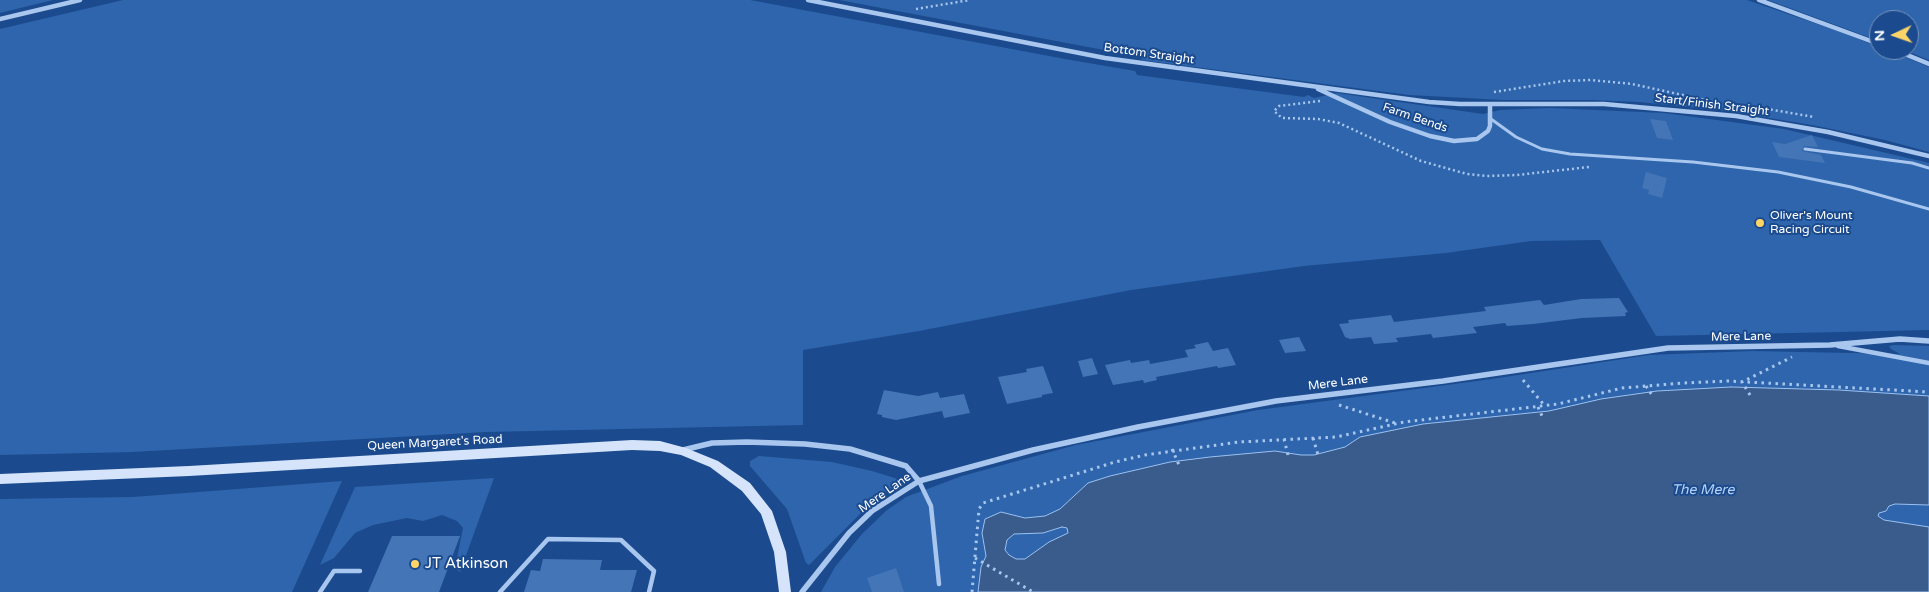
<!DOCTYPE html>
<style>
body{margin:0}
#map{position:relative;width:1929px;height:592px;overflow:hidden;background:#1b4b8e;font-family:"Varela Round",sans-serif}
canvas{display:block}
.north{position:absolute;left:1869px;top:10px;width:50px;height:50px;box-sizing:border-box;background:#1b4b8e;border:1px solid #7693bb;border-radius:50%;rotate:267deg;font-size:14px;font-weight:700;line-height:20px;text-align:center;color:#fff}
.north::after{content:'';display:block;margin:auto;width:18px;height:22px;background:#fed566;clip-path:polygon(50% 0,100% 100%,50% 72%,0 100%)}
</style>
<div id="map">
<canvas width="1929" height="592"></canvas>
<div class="north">N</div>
</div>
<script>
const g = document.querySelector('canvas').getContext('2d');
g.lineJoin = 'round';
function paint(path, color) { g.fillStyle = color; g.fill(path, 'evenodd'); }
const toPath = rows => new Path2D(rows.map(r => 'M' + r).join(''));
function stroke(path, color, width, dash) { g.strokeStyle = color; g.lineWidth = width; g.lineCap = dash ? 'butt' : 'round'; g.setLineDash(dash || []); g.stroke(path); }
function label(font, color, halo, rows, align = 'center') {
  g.font = font + ' "Varela Round",sans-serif'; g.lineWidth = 4; g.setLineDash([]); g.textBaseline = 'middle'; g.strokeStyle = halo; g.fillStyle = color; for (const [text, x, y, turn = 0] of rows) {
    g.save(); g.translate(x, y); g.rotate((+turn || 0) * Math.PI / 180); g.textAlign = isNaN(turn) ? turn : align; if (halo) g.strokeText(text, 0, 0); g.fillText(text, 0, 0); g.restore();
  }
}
const green = toPath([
 [0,0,53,0,0,13],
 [123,0,750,0,1065,59,1135,71,1137,75,1304,97,1308,95,1314,98,1337,93,1483,114,1500,110,1550,108,1664,113,1784,129,1929,163,1929,330,1656,336,1600,240,1531,241,1446,253,1304,266,1131,290,919,331,803,350,803,425,486,432,132,452,0,455,0,29],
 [839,0,1747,0,1835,30,1879,47,1879,50,1888,50,1929,67,1929,152,1885,140,1812,125,1727,111,1639,102,1593,100,1503,100,1409,95,1142,60,1141,57],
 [1768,0,1929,0,1929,60,1904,50,1909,50,1909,20,1879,20,1879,41],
 [1894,345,1929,346,1929,592,821,592,835,567,862,534,887,510,906,497,962,476,1076,445,1258,410,1492,379,1649,355,1753,351,1900,354,1891,349,1889,346],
 [759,456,832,462,872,471,901,480,902,482,874,500,809,565,806,563,787,509,750,466,750,461],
 [494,478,460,572,455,568,463,528,457,521,442,515,423,521,407,518,373,525,355,533,334,558,320,565,355,487],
 [342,481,292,592,0,592,0,499,133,497]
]);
const water = toPath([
 [1731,387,1839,390,1929,396,1929,505,1895,504,1889,506,1886,511,1879,513,1878,516,1884,520,1929,527,1929,592,978,592,981,567,986,556,982,533,985,519,1001,512,1025,518,1045,516,1060,509,1088,483,1110,476,1170,462,1210,457,1275,451,1301,455,1314,455,1345,447,1360,437,1423,424,1549,411,1601,399,1657,391,1731,387],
 [1062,527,1067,528,1068,533,1049,542,1025,559,1016,559,1009,555,1005,550,1007,540,1014,534,1043,533,1062,527]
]);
const building = toPath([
 [1650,119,1666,121,1673,140,1657,138],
 [1812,135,1818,147,1804,146,1802,151,1821,155,1825,163,1779,157,1772,142,1785,144],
 [1646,172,1667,178,1662,198,1648,194,1649,190,1642,188],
 [1619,298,1628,312,1625,313,1626,316,1582,318,1533,324,1507,326,1505,323,1473,327,1477,333,1433,338,1431,334,1396,338,1398,342,1374,344,1371,337,1350,339,1345,337,1339,324,1349,323,1348,320,1375,317,1391,315,1394,322,1486,311,1484,307,1540,300,1544,305,1581,299],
 [1299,337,1306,351,1285,353,1279,340],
 [1208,342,1213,351,1228,348,1236,365,1218,368,1217,366,1156,377,1157,380,1144,383,1143,380,1113,385,1105,365,1130,360,1131,363,1149,360,1150,364,1188,357,1185,350,1196,348,1194,345],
 [1092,358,1098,374,1083,377,1078,361],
 [1043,366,1053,393,1042,395,1042,397,1007,404,998,377,1027,372,1026,369],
 [884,390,918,396,938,392,940,398,964,394,970,413,944,418,942,411,896,420,882,417,882,415,877,414],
 [392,536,460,536,439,592,368,592],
 [543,559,602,560,600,570,637,570,631,592,524,592,531,570,540,571],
 [896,568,904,592,872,592,867,578]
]);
const pathFar1 = toPath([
 [916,9,970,0],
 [1494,92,1564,81,1591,80,1632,84,1715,102],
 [1320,101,1279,106,1274,111,1282,118,1318,119,1339,123,1421,161,1467,174,1487,176,1517,175,1589,167],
 [1756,107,1814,117]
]);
const path = toPath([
 [1523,380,1545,406],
 [1646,386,1652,395],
 [1750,395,1742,382,1792,357],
 [1339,405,1395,423],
 [1538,407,1542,416],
 [1313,438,1319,458],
 [1284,439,1289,459],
 [1172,449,1179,465],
 [975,558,1033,592],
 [972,592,979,509,983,503,1115,462,1145,455,1239,442,1336,437,1404,422,1558,404,1622,388,1683,383,1729,381,1929,392]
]);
const serviceFar1 = toPath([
 [1491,119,1516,137,1542,149,1570,154,1693,162,1778,172,1851,187,1929,209],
 [1805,149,1912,163,1929,168]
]);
const service = toPath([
 [1838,346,1929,363],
 [919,481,931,506,939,584],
 [320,592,334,571,360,571],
 [500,592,548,539,621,540,654,571,649,592]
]);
const minorFar1 = toPath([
 [808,0,1105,58,1429,102,1460,104,1604,104,1736,116,1828,132,1929,156],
 [1759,0,1879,44],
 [0,19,80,0],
 [1895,50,1929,64],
 [1318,89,1390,122,1430,136,1454,141,1477,139,1488,131,1490,126,1490,105]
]);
const minor = toPath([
 [683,450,712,443,747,442,805,444,850,449,906,466,919,481],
 [802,592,849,533,872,511,919,481,1033,450,1138,427,1276,401,1443,381,1668,348,1830,345,1900,339,1929,341]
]);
const secondary = toPath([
 [632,440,660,441,686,448,718,461,750,483,772,511,786,552,791,592,779,592,774,552,761,514,742,491,710,467,681,455,660,451,632,450,189,476,0,484,0,474,189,466,632,440]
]);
const markers = [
 [1760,223,5,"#fed566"],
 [415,564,5,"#fed566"]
];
const streetNames = [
 ["Bottom Straight",1149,54,8],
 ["Start/Finish Straight",1712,105,7],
 ["Farm Bends",1415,118,19],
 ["Mere Lane",1741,337,-1],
 ["Mere Lane",1338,383,-7],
 ["Queen Margaret's Road",435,443,-3],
 ["Mere Lane",885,493,-35]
];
const poiNames = [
 ["Oliver's Mount",1770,216],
 ["Racing Circuit",1770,230]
];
const waterNames = [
 ["The Mere",1703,490]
];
const nearPoinames = [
 ["JT Atkinson",425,564]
];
paint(green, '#2e65ac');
paint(water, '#395c8d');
stroke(water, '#9bc1f0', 1);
paint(building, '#4475b6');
stroke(pathFar1, '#a8c6ee', 2.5, [2, 3]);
stroke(path, '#a8c6ee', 3, [2.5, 4.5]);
stroke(serviceFar1, '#a8c6ee', 3);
stroke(service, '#a8c6ee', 4.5);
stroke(minorFar1, '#a8c6ee', 4.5);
stroke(minor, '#a8c6ee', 5.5);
paint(secondary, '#d5e4fa');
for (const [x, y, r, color] of markers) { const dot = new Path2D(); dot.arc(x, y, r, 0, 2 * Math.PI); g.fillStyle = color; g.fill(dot); stroke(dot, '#1b4b8e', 2); }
label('12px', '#fff', '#1b4b8e', streetNames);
label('12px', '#fff', '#1b4b8e', poiNames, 'left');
label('italic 14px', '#b4d1f5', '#1b4b8e', waterNames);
label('15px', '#fff', '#1b4b8e', nearPoinames, 'left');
</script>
